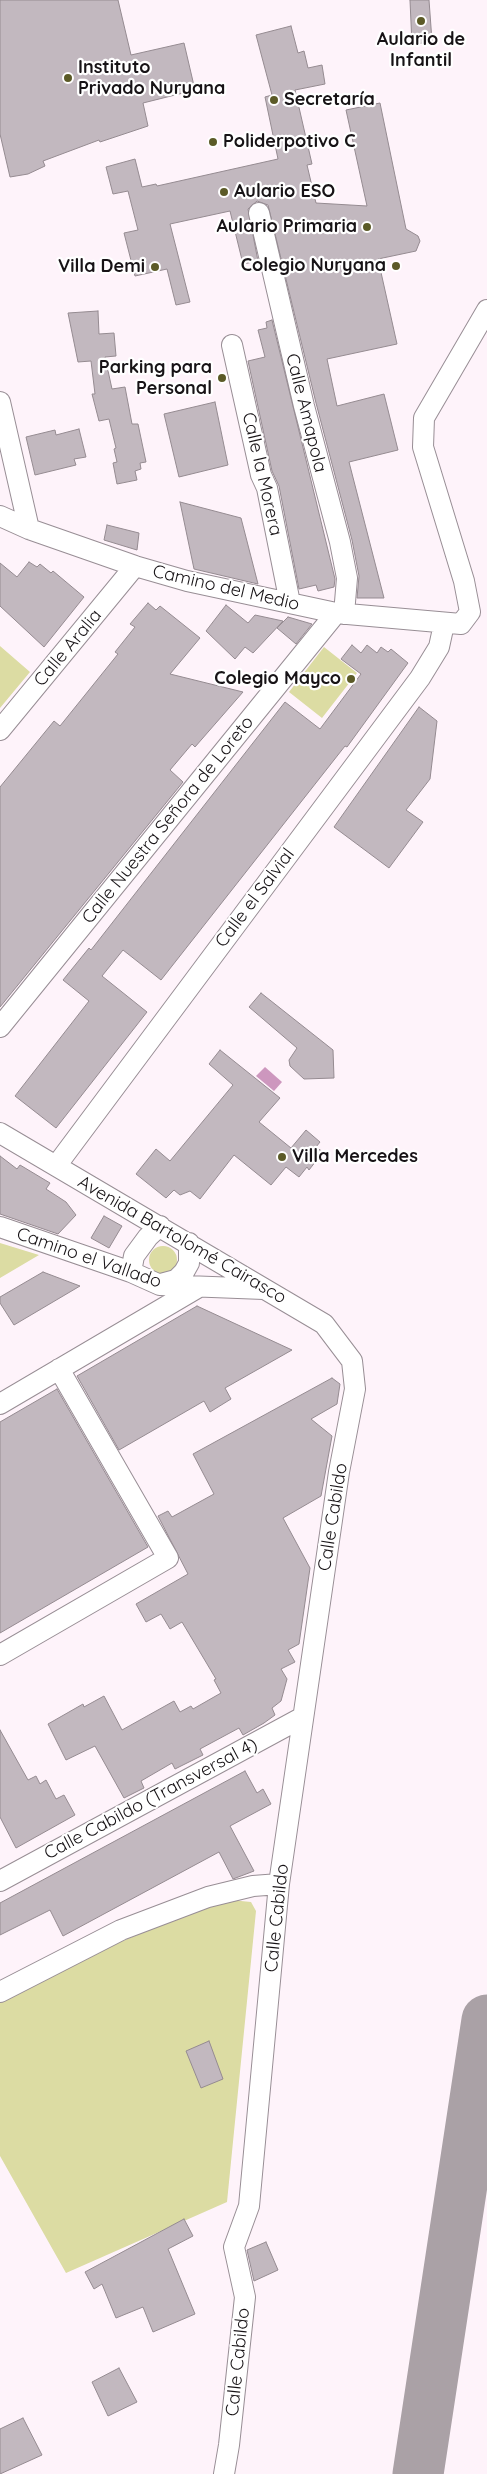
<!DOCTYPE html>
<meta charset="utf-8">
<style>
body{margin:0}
canvas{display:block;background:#fef3fa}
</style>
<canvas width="487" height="2474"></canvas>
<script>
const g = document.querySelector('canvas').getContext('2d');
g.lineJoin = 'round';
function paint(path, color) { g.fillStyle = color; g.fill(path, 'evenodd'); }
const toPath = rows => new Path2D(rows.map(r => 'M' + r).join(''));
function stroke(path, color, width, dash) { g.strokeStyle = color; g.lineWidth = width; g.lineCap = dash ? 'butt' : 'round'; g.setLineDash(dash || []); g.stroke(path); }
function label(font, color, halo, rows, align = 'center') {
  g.font = font + ' Quicksand,sans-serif'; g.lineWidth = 4.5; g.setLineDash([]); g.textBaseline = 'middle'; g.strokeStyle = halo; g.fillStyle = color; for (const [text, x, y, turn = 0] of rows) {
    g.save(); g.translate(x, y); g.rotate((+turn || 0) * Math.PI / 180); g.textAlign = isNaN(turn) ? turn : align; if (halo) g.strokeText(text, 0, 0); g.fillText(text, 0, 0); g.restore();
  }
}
const green = toPath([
 [0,646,30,672,0,708],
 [324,647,357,673,322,718,289,692],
 [0,1243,39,1255,0,1278],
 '149 1260a14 14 0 1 1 28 0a14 14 0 1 1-28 0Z',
 [231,1900,251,1902,256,1911,227,2202,66,2273,0,2156,0,2001,99,1951,168,1922]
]);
const water = toPath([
 [265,1067,282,1082,274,1091,256,1076]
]);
const taxiway = toPath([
 [418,2474,487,2020]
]);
const building = toPath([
 [0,0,118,0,131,55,184,43,195,90,143,103,148,126,100,142,99,140,43,161,45,166,28,174,10,177,0,134,0,0],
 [410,0,429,0,432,41,412,45,410,0],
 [291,26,298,53,304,51,308,68,322,65,325,84,295,90,312,164,307,165,316,203,367,206,346,110,380,103,406,229,418,236,420,241,416,251,378,259,397,344,327,359,337,406,384,394,398,450,349,462,384,598,357,598,359,576,352,540,316,403,268,205,257,201,248,209,258,261,243,264,230,211,170,224,190,302,176,305,167,269,135,276,124,233,138,230,128,191,113,194,106,167,135,159,142,187,156,184,157,186,278,159,265,97,272,95,256,35,291,26],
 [98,311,99,334,114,333,116,356,105,357,112,389,125,387,132,424,138,424,146,462,140,463,141,469,135,471,137,480,117,484,113,463,117,462,114,449,116,448,109,419,99,421,92,394,95,394,91,361,78,362,68,313,98,311],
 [272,320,335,579,334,587,318,591,316,585,299,589,279,486,272,471,248,361,265,357,258,330,267,328,266,322,272,320],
 [215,402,228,465,179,477,164,414,215,402],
 [79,429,86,457,74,459,76,465,35,475,26,437,55,430,56,435,79,429],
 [180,502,241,518,258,584,194,569,180,502],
 [107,525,139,533,137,550,104,540,107,525],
 [29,562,37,567,40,564,51,573,53,571,84,597,44,647,0,606,0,563,17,577,29,562],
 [148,603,156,610,160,606,200,638,170,674,243,692,195,747,192,744,170,770,183,782,0,1007,0,787,54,721,60,726,118,654,115,652,135,627,130,624,148,603],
 [226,605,248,623,255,615,283,621,253,653,245,647,235,659,206,631,226,605],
 [288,617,312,624,296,644,277,628,288,617],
 [352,645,361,653,367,645,377,653,381,647,388,652,391,649,408,663,347,747,345,746,161,980,123,950,102,976,147,1012,56,1128,15,1096,89,1001,63,980,89,948,91,950,285,702,320,729,361,674,341,659,352,645],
 [419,707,437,721,430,779,406,810,423,822,389,868,334,827,419,707],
 [261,993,333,1050,334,1078,304,1079,290,1066,289,1060,297,1048,249,1007,261,993],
 [220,1050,280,1098,259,1122,291,1148,306,1130,320,1142,316,1147,323,1152,309,1170,307,1167,299,1177,286,1167,271,1185,234,1155,200,1199,190,1191,180,1195,174,1190,166,1198,136,1174,156,1149,170,1161,233,1085,209,1064,220,1050],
 [0,1156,17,1169,20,1165,50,1183,46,1189,66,1202,76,1215,58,1234,0,1214,0,1156],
 [104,1216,122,1226,109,1248,91,1238,104,1216],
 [43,1272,80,1286,14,1325,0,1303,0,1297,43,1272],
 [197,1306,292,1350,225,1388,231,1399,210,1412,204,1401,119,1450,77,1376,197,1306],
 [332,1378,340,1384,337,1404,311,1419,332,1436,321,1496,283,1518,310,1568,299,1644,288,1650,295,1662,281,1669,287,1679,281,1701,272,1708,275,1715,264,1723,243,1735,239,1728,200,1749,203,1755,175,1769,172,1763,141,1781,144,1788,124,1798,95,1746,66,1760,48,1724,83,1704,84,1707,104,1696,122,1730,174,1701,180,1712,191,1706,193,1709,221,1693,214,1680,216,1679,182,1622,170,1629,161,1614,146,1622,136,1604,188,1574,158,1516,168,1511,172,1517,214,1494,193,1454,332,1378],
 [57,1389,148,1547,0,1633,0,1422,57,1389],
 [0,1730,28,1780,36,1776,40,1784,46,1780,56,1799,64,1795,75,1815,16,1848,0,1817,0,1730],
 [245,1771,257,1793,263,1789,271,1804,230,1826,254,1871,233,1879,219,1852,63,1936,50,1910,0,1935,0,1903,245,1771],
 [209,2041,223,2079,201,2088,186,2051,209,2041],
 [184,2219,193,2236,168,2249,195,2314,153,2332,143,2307,116,2318,102,2284,94,2289,85,2272,184,2219],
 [266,2242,278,2270,254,2281,247,2250,266,2242],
 [119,2368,137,2402,108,2416,92,2382,119,2368],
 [23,2418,42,2455,0,2474,0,2429,23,2418]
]);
const minor = toPath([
 [259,213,304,406,340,542,347,578,344,614],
 [232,345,261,475,267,488,290,603],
 [0,402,29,529],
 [0,516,29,529,135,566,187,581,336,613,461,624,470,612,464,581,423,447,424,418,487,310],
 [0,730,135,566],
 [0,1027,336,613],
 [0,1133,324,1324,352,1361,355,1389,339,1472,279,1884,249,2206,234,2247,245,2297,229,2445,224,2474],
 [56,1166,420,678,439,647,444,624],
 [0,1227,131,1272,160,1285,264,1289],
 [131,1272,134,1256,148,1237,160,1226],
 [161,1284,176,1280,184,1272,189,1263,189,1243],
 [0,1404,199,1287],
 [0,1655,168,1558,59,1369],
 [0,1881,303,1717],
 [0,1992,121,1930,208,1897,253,1886,279,1884]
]);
const markers = [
 [421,21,5,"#5b5a27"],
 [68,78,5,"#5b5a27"],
 [274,100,5,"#5b5a27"],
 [213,142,5,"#5b5a27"],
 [224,192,5,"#5b5a27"],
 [367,227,5,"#5b5a27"],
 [396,266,5,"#5b5a27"],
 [155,267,5,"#5b5a27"],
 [222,378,5,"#5b5a27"],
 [351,679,5,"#5b5a27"],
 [282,1157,5,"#5b5a27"]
];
const poiNames = [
 ["Aulario de",421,40,"center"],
 ["Infantil",421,61,"center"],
 ["Instituto",78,68],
 ["Privado Nuryana",78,89],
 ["Secretaría",284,100],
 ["Poliderpotivo C",223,142],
 ["Aulario ESO",234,192],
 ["Aulario Primaria",357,227,"right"],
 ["Colegio Nuryana",386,266,"right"],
 ["Villa Demi",145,267,"right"],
 ["Parking para",212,368,"right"],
 ["Personal",212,389,"right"],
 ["Colegio Mayco",341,679,"right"],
 ["Villa Mercedes",292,1157]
];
const streetNames = [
 ["Calle Amapola",306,413,76],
 ["Calle la Morera",262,474,77],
 ["Camino del Medio",226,588,13],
 ["Calle Aralia",68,648,-50],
 ["Calle Nuestra Señora de Loreto",168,820,-51],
 ["Calle el Salvial",255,898,-53],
 ["Avenida Bartolomé Cairasco",182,1240,30],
 ["Camino el Vallado",89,1258,19],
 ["Calle Cabildo",333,1517,-81],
 ["Calle Cabildo (Transversal 4)",151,1799,-28],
 ["Calle Cabildo",277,1918,-84],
 ["Calle Cabildo",238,2362,-84]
];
paint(green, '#dcdca3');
paint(water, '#cd97be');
stroke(taxiway, '#aaa1a6', 51);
paint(building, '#c2b8bf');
stroke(building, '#958b91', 1);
stroke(minor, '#988e95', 22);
stroke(minor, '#fff', 20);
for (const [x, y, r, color] of markers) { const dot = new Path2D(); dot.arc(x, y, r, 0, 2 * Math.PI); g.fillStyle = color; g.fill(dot); stroke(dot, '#fff', 2); }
label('bold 18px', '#171316', '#fff', poiNames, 'left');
label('18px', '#171316', '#fff', streetNames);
</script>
